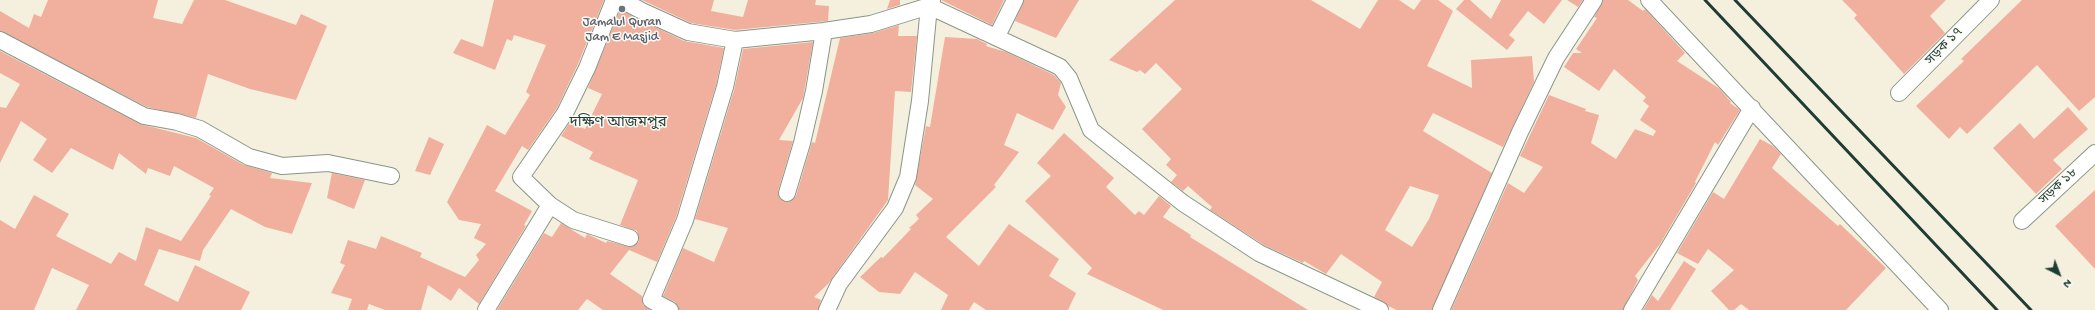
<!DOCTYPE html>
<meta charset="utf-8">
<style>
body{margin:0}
#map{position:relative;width:2095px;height:310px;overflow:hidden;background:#f4f0dd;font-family:"Gochi Hand",sans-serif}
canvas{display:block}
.north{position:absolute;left:2039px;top:254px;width:40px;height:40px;-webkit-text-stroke:3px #fdfcf7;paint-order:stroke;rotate:138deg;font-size:11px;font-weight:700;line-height:16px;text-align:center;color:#1f3d34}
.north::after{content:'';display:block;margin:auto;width:14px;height:18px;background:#1f3d34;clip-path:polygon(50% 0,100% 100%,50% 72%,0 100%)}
</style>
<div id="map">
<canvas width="2095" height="310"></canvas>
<div class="north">N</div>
</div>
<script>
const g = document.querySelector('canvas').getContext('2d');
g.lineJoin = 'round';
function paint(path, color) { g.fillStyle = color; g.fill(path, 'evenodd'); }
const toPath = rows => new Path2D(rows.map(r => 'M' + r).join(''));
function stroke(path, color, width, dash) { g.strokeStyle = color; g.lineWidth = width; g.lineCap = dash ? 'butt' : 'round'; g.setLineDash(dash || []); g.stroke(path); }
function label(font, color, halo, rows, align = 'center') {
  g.font = font + ' "Gochi Hand","Noto Sans Bengali",sans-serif'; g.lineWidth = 3; g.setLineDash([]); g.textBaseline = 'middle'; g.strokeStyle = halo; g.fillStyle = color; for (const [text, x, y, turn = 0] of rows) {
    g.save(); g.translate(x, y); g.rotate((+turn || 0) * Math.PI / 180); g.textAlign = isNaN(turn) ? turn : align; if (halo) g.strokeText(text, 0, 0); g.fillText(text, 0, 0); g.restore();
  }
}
const building = toPath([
 [48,0,158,0,153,18,182,24,194,0,225,0,296,25,301,14,327,26,296,100,250,89,208,74,196,118,147,107,0,31,0,11,29,28,34,14,41,17],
 [494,0,604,0,578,64,557,108,528,150,522,146,495,191,532,211,524,225,526,226,479,304,459,288,451,301,428,285,421,310,385,310,369,304,367,310,348,310,352,299,331,293,345,265,340,263,348,240,376,249,381,236,422,253,420,257,465,277,479,260,476,255,486,244,474,238,481,224,459,220,447,202,487,125,505,135,530,95,526,92,546,45,514,35,512,41,507,39,495,70,453,53,461,39,483,47],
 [642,0,714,0,711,11,743,17,748,0,816,0,815,5,829,6,828,21,735,30,691,23],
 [890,0,900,0,900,5,887,9],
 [941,0,1004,0,992,25],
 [1024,0,1079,0,1056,38,1015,21],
 [1175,0,1311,0,1360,29,1378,0,1399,0,1414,10,1421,0,1438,0,1453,11,1427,66,1472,88,1471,60,1532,56,1534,82,1503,147,1433,113,1423,131,1492,173,1432,310,1397,310,1388,306,1374,297,1382,282,1341,254,1326,274,1304,261,1303,263,1264,245,1210,210,1212,207,1188,186,1183,191,1171,182,1177,175,1166,165,1171,159,1142,129,1182,89,1156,63,1145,74,1140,70,1137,72,1109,60],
 [1410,186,1439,195,1429,219,1412,247,1385,230],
 [1464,0,1470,0,1491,19,1501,0,1562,0,1544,24,1528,11,1509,35,1515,40,1507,50,1456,9],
 [1567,0,1583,0,1578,7],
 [1603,0,1628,0,1643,11,1645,9,1685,53,1677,61,1720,89,1731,102,1730,103,1740,110,1718,145,1715,142,1695,182,1696,183,1660,244,1635,276,1638,280,1623,310,1451,310,1508,183,1524,193,1543,167,1520,156,1549,95,1586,109,1585,111,1599,115,1591,143,1616,159,1635,129,1653,136,1656,131,1640,120,1649,106,1643,101,1646,97,1614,69,1599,91,1564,67,1573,53,1582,53,1576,49,1597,18,1594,17],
 [1842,0,1946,0,1930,16,1945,33,1904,74,1854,18,1857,15],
 [2022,0,2095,0,2095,97,2079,111,2037,65,1967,134,1960,127,1949,139,1916,106,1964,61,1961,59],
 [620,10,684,41,724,48,716,85,676,217,657,262,629,250,610,274,642,296,643,305,650,310,603,310,587,299,578,310,497,310,544,233,552,237,561,223,585,238,587,234,606,243,607,241,632,247,639,241,637,231,620,225,638,180,589,159,593,152,561,136,570,122,585,129,602,94,588,88],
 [899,25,898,36,917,36,911,92,895,91,888,200,828,284,814,297,821,300,818,310,679,310,675,302,663,296,683,248,714,262,728,228,695,219,734,90,743,49,813,42,803,98,779,140,793,141,778,191,780,199,789,202,796,196,812,142,815,143,840,38,873,33],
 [945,37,977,39,987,44,986,46,1006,52,1054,75,1061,83,1058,95,1066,107,1053,130,1017,113,1004,145,1019,152,994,185,996,187,946,237,979,266,1009,224,1059,259,1049,276,1076,293,1068,310,986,310,974,302,969,310,941,310,948,295,915,272,900,294,879,292,860,277,881,257,883,258,911,229,909,228,919,219,916,215,933,199,915,185,926,126,930,127],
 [0,51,140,124,196,138,244,165,272,173,270,178,312,183,292,234,265,227,231,209,203,250,200,261,159,249,144,285,178,302,195,265,250,292,241,310,76,310,89,285,52,268,34,310,0,310,0,220,15,229,34,195,69,214,56,236,111,264,119,252,136,261,146,227,181,241,211,196,209,195,214,188,174,166,170,176,148,168,146,174,119,153,113,170,71,148,52,173,33,160,47,139,21,121,0,163,0,107,6,108,20,84,0,73],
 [2068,107,2088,129,2053,160,2062,169,2036,194,1993,148,2020,123,2034,139],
 [1064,133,1114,178,1106,187,1135,215,1139,211,1144,215,1159,196,1171,206,1163,217,1191,235,1190,237,1308,310,1163,310,1087,274,1092,268,1025,201,1051,176,1037,163],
 [429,137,444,144,430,175,415,171],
 [1760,139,1773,146,1781,154,1772,168,1838,226,1840,224,1886,268,1846,310,1749,310,1741,304,1734,310,1729,310,1711,291,1734,270,1708,249,1698,264,1677,253,1713,192,1724,199],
 [332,173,365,180,354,209,327,198],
 [2095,190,2095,269,2055,226],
 [1684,261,1696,269,1670,310,1643,310,1652,295,1658,301]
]);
const street = toPath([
 [614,0,587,68,565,113,521,177,550,205,573,220,630,238],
 [621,0,644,12,688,32,735,40,824,31,871,24,929,6,1060,67,1069,78,1091,130,1183,203,1259,253,1380,310],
 [1649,0,1940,310],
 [997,36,1015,0],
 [0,40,144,116,177,122,200,129,249,157,282,166,328,163,391,176],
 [1899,93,1991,0],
 [787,193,802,143,814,91,824,31],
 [2022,221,2095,153],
 [486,310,550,205],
 [670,310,651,300,685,220,725,87,735,40],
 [827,310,839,284,895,208,908,177,920,101,929,6,932,0],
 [1441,310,1520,132,1556,58,1594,0],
 [1632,310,1752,108]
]);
const rail = toPath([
 [1705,0,1997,310],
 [1735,0,2031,310]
]);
const markers = [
 [622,9,4,"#6b7280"]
];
const worshipNames = [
 ["Jamalul Quran",622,23],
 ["Jam E Masjid",622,38]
];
const streetNames = [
 ["সড়ক ১৭",1945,47,-46],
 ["সড়ক ১৮",2059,187,-43]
];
const quarterNames = [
 ["দক্ষিণ আজমপুর",618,124]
];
paint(building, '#f1b09d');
stroke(street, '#8a9688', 18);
stroke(street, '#fff', 16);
stroke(rail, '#1f3d34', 3);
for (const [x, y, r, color] of markers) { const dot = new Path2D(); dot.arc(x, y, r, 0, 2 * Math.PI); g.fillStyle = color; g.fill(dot); stroke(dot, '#fdfcf7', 1.5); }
label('13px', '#5b616d', '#fdfcf7', worshipNames);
label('13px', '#1f3d34', '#fdfcf7', streetNames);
label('15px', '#1f3d34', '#fdfcf7', quarterNames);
</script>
